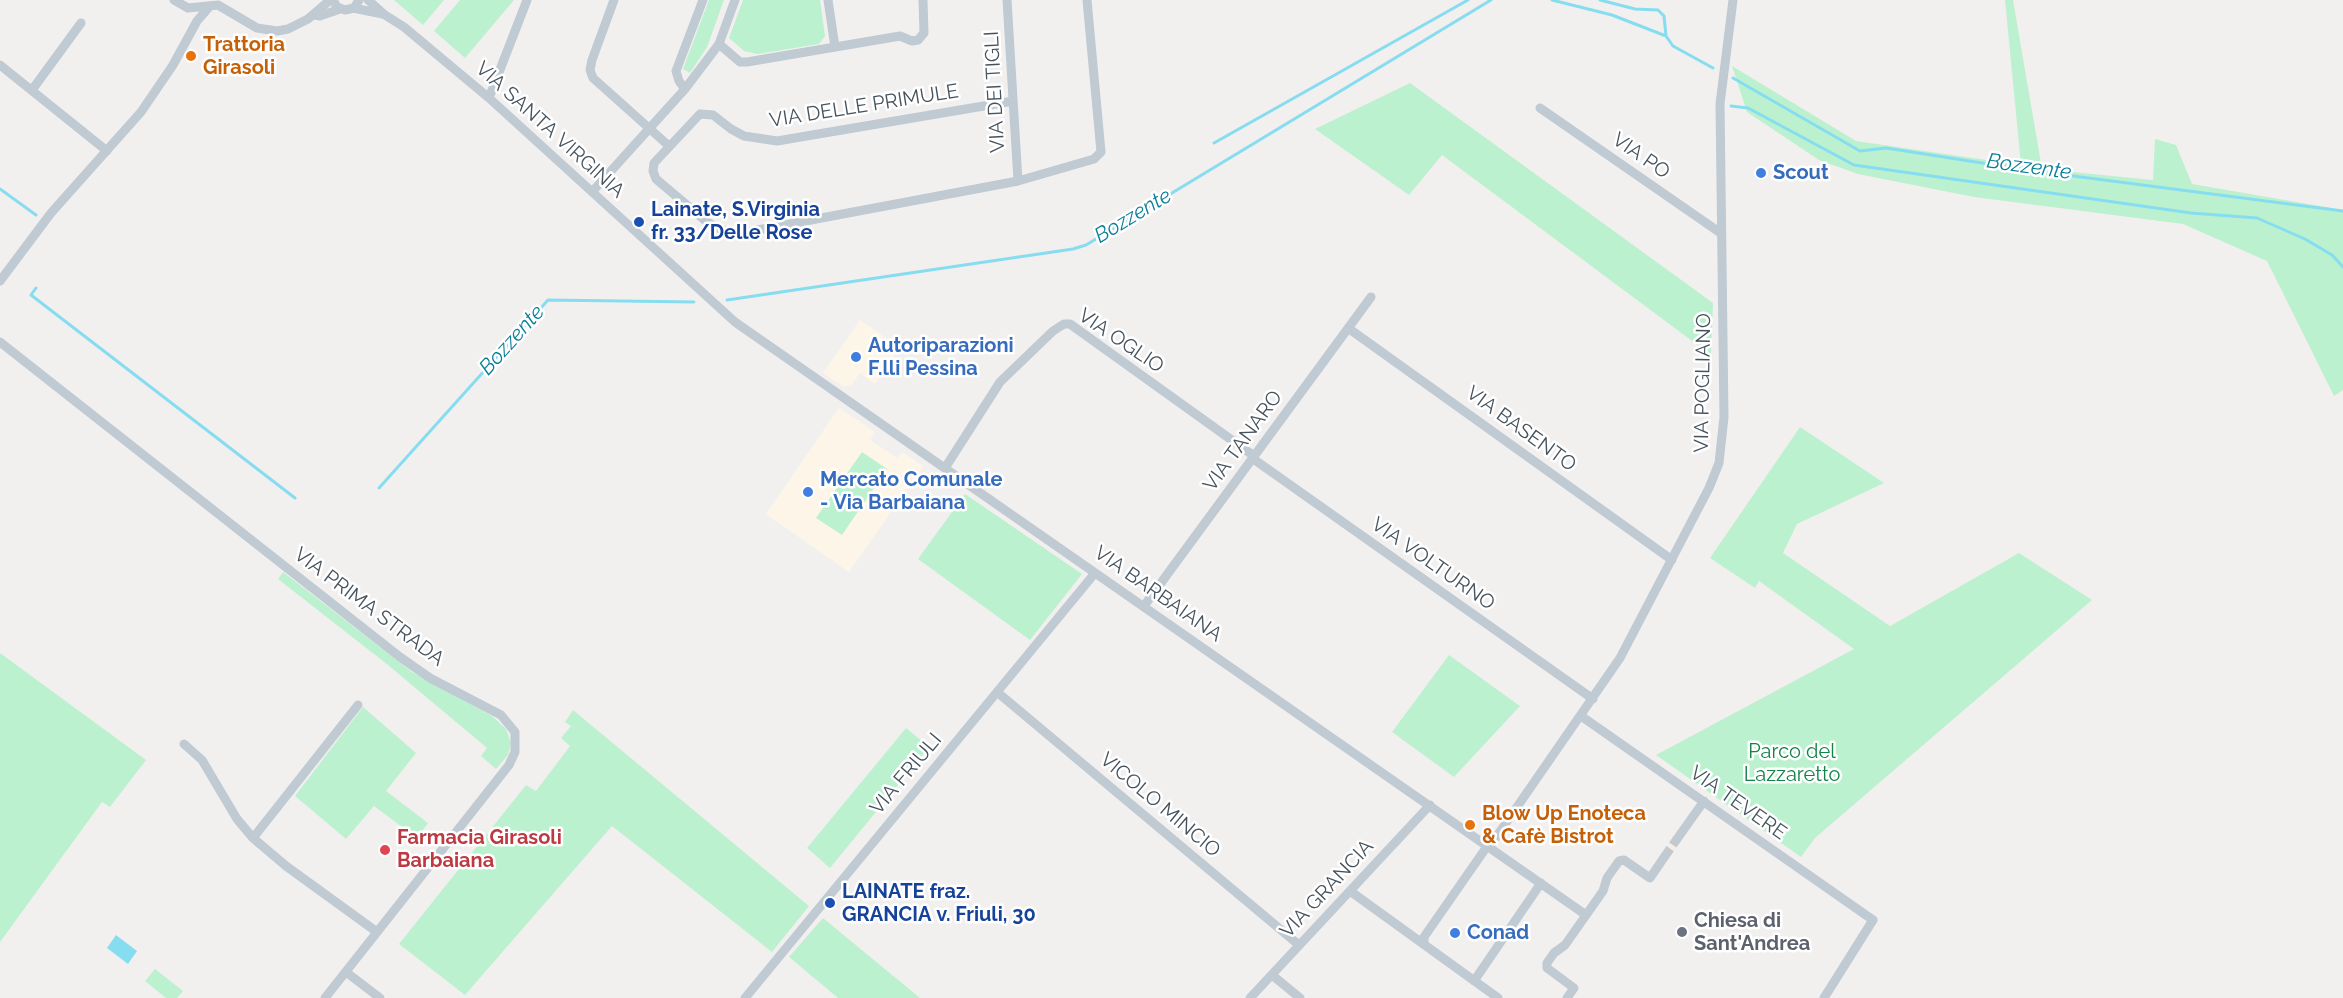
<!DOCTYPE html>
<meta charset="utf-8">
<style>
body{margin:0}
canvas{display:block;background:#f2efef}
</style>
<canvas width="2343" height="998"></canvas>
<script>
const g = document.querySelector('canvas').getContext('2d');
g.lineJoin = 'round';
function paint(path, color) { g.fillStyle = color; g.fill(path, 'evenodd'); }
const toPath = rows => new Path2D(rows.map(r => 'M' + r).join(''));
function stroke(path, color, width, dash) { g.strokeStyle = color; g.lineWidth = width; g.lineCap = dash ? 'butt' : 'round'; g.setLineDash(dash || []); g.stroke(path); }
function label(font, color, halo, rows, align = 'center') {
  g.font = font + ' Raleway,sans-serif'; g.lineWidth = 5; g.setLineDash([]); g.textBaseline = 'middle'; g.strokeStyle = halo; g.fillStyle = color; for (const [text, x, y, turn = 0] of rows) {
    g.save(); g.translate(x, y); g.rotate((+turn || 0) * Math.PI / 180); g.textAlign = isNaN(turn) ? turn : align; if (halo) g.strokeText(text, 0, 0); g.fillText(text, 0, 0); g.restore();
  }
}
const commercial = toPath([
 [860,320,900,348,875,384,860,373,852,384,844,387,823,373],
 [839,408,875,432,870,440,897,458,902,452,923,466,849,572,766,514]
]);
const green = toPath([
 [394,0,444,0,423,25],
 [460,0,514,0,465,58,434,31],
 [709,0,724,0,707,47,690,73,683,69],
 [743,0,820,0,825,36,819,44,758,54,744,51,729,38],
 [2005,0,2013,0,2042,169,2153,180,2155,139,2176,145,2192,184,2343,210,2343,390,2334,396,2267,261,2183,224,1974,197,1858,174,1819,160,1747,112,1732,66,1856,141,2021,165],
 [1410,83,1713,303,1711,355,1442,155,1409,195,1315,129],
 [1800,427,1884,483,1797,524,1783,553,1890,626,2019,553,2092,600,1815,838,1801,857,1656,755,1854,649,1759,581,1755,588,1710,558],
 [862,452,887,469,842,535,816,518],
 [965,494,1082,574,1030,640,918,559],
 [283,572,412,672,492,716,506,729,511,743,508,755,496,769,481,756,487,748,388,665,278,579],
 [0,653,146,760,110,807,102,802,0,942],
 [1449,655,1520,706,1454,777,1392,732],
 [363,707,416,753,386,791,428,823,417,838,374,806,346,839,295,796],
 [573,710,809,906,772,952,612,826,465,995,399,944,526,785,536,791,570,746,561,738,571,726,565,722],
 [906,728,929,747,830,868,807,848],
 [823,918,920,998,838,998,789,957],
 [155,969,183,991,177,998,166,998,145,981]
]);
const water = toPath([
 [116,935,137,951,128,964,107,948]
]);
const stream = toPath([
 [1552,0,1612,15,1666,36,1673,46,1713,68],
 [1600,0,1635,9,1658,10,1664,16,1666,36],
 [1733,78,1860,151,1886,148,2027,170,2343,211],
 [1731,106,1748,108,1854,165,2191,213,2257,218,2305,239,2332,255,2343,267],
 [1214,143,1468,0],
 [0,189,36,215],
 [36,288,31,295,295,498],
 [727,300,1073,249,1086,245,1491,0],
 [379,488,548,300,694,302]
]);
const streetTunnel = toPath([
 [1665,856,1677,839]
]);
const street = toPath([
 [174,0,188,8,218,5,257,28,277,31,288,29,308,19,330,0],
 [333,0,337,7,345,10,354,8,359,0],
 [368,0,385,15,404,27,489,98,735,322,1586,915],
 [614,0,592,60,590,70,593,78,669,146],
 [828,0,835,47],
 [1007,0,1018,181],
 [353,8,383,14],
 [314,15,320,16,340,9],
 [719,44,740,62,747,62,900,36,912,41,918,40,924,33,923,0],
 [0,65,107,151],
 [685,89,679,81,676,71,703,0],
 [32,90,81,23],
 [489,98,527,0],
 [1013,101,777,141,744,136,731,129,713,115,700,114,654,163,653,171,656,179,707,222,721,230,732,232,747,232,1018,181,1094,159,1101,152,1087,0],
 [1540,108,1722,234],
 [592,192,685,89,719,44,735,0],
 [0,281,51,213,141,112,173,65,197,21,210,6],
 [1348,328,1672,560],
 [0,342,400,657,430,678,501,715,515,732,515,752,509,765,325,998],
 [1252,458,1593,699],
 [945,468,1000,382,1053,331,1064,324,1070,324,1254,456],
 [1144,606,1371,297],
 [997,692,1299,945],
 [1581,716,1873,920,1824,998],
 [184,744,202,760,237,819,253,838,286,866,377,932],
 [253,838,358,705],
 [1677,839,1704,801],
 [1490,846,1620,658,1709,488,1719,463,1724,417,1720,104,1733,0],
 [1350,891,1498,998],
 [1424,943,1424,937,1488,845],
 [346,972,380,998],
 [1272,975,1300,998],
 [1474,981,1541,883],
 [745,998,1095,573],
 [1250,998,1430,805],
 [1567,998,1574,988,1547,968,1547,963,1554,953,1565,945,1603,891,1607,878,1619,861,1624,860,1650,878,1665,856]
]);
const markers = [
 [191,56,6,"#e8710a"],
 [1761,173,6,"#3f7fe0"],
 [639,222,6,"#1a4fb4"],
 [856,357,6,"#3f7fe0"],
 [808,492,6,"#3f7fe0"],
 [1470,825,6,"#e8710a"],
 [385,850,6,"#e0444e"],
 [830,903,6,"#1a4fb4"],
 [1682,932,6,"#6b7280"],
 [1455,933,6,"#3f7fe0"]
];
const foodNames = [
 ["Trattoria",203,45],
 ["Girasoli",203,68],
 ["Blow Up Enoteca",1482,814],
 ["& Cafè Bistrot",1482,837]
];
const streetNames = [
 ["VIA DEI TIGLI",995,92,-93],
 ["VIA DELLE PRIMULE",864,106,-9],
 ["VIA SANTA VIRGINIA",550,130,42],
 ["VIA PO",1641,156,35],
 ["VIA OGLIO",1121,341,34],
 ["VIA POGLIANO",1703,383,-89],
 ["VIA BASENTO",1521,429,36],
 ["VIA TANARO",1243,441,-54],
 ["VIA VOLTURNO",1433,564,35],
 ["VIA BARBAIANA",1158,594,35],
 ["VIA PRIMA STRADA",369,607,37],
 ["VIA FRIULI",906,774,-50],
 ["VIA TEVERE",1738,803,35],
 ["VICOLO MINCIO",1160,805,40],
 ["VIA GRANCIA",1327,889,-47]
];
const shopNames = [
 ["Scout",1773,173],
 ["Autoriparazioni",868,346],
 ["F.lli Pessina",868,369],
 ["Mercato Comunale",820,480],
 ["- Via Barbaiana",820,503],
 ["Conad",1467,933]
];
const transitNames = [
 ["Lainate, S.Virginia",651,210],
 ["fr. 33/Delle Rose",651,233],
 ["LAINATE fraz.",842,892],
 ["GRANCIA v. Friuli, 30",842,915]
];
const parkNames = [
 ["Parco del",1792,752],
 ["Lazzaretto",1792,775]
];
const healthNames = [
 ["Farmacia Girasoli",397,838],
 ["Barbaiana",397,861]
];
const worshipNames = [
 ["Chiesa di",1694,921],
 ["Sant'Andrea",1694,944]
];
const waterNames = [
 ["Bozzente",2029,167,8],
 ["Bozzente",1133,216,-31],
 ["Bozzente",512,340,-48]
];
paint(commercial, '#fdf6e8');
paint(green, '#bcf1cf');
paint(water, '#87ddf0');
stroke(stream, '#87ddf0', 3);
stroke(streetTunnel, '#c7c8ca', 9, [9, 4.5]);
stroke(street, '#bfcad2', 9);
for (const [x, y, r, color] of markers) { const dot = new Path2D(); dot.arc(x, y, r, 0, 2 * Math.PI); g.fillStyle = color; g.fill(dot); stroke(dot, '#fff', 2); }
label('bold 20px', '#c56008', '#fff', foodNames, 'left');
label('20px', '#46535d', '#fff', streetNames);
label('bold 20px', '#366cbe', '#fff', shopNames, 'left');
label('bold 20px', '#164399', '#fff', transitNames, 'left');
label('20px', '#138247', '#fff', parkNames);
label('bold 20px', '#be3a42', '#fff', healthNames, 'left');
label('bold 20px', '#5b616d', '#fff', worshipNames, 'left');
label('italic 21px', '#087f98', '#fff', waterNames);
</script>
